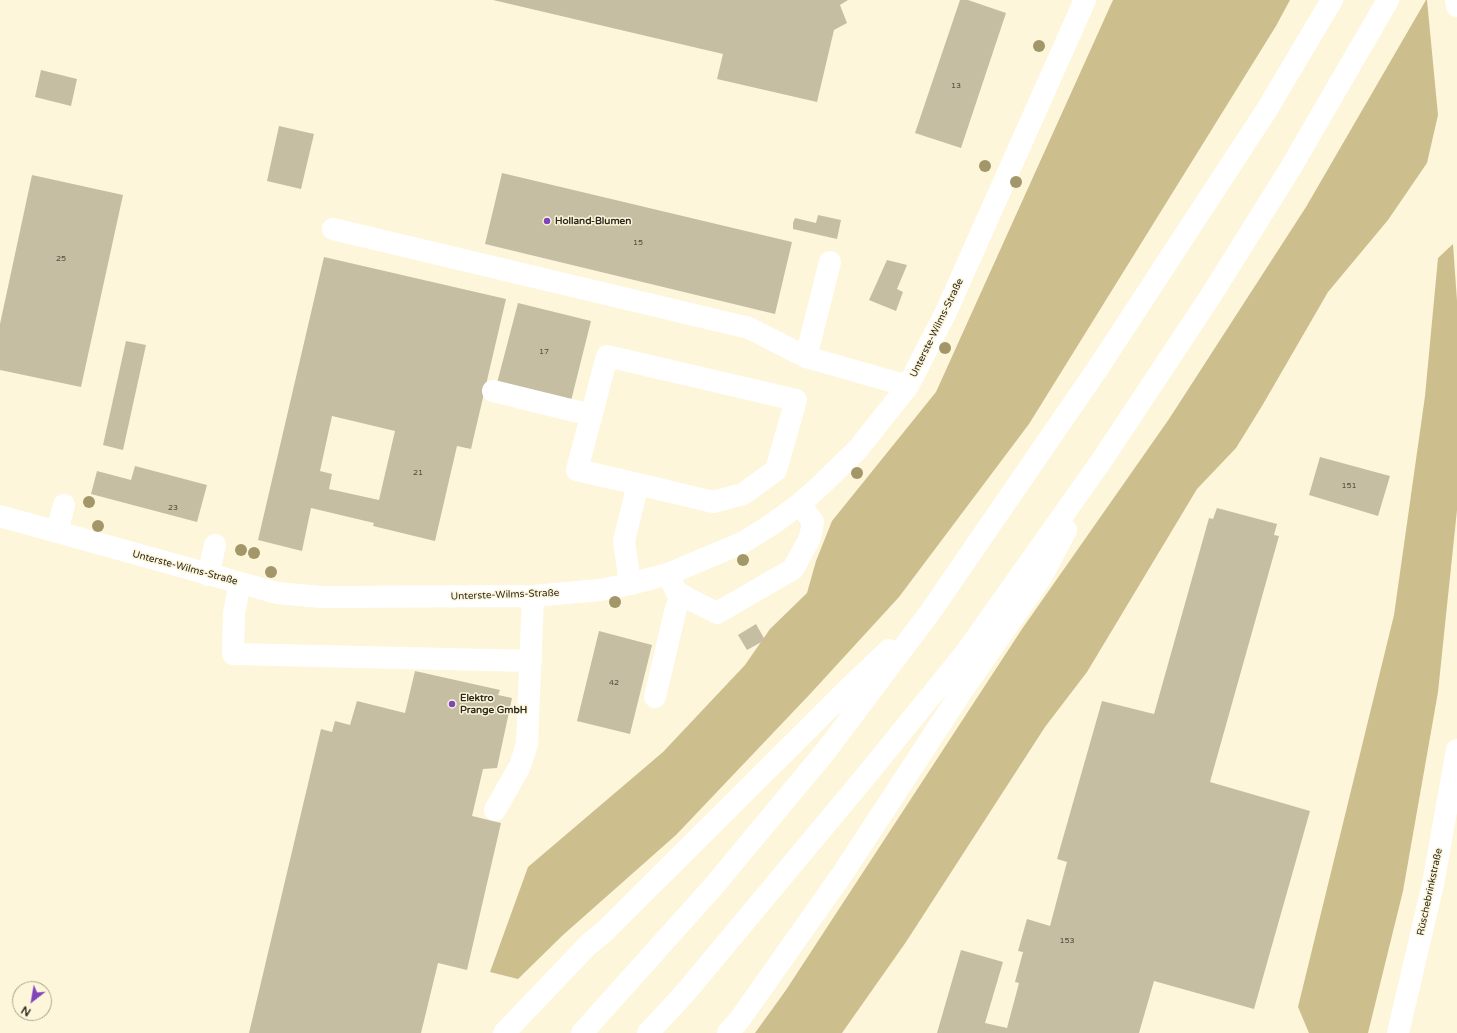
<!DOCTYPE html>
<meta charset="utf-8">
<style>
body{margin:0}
#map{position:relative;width:1457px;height:1033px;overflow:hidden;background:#fef6da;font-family:"Varela Round",sans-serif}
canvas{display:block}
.north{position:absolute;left:12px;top:981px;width:40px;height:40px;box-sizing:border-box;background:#fef6da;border:1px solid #aaa48f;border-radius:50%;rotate:211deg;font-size:11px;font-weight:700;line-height:16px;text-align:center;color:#2c291f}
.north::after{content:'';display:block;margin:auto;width:14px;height:18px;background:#8045bb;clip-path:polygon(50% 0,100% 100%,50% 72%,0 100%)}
</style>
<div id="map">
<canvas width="1457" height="1033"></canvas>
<div class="north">N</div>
</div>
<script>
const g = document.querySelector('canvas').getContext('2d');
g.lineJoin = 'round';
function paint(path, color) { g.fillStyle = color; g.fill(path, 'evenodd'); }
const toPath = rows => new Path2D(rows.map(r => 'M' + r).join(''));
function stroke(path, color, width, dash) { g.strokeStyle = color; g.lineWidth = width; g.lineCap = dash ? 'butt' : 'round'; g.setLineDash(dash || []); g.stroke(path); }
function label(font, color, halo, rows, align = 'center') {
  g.font = font + ' "Varela Round",sans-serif'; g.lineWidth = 3; g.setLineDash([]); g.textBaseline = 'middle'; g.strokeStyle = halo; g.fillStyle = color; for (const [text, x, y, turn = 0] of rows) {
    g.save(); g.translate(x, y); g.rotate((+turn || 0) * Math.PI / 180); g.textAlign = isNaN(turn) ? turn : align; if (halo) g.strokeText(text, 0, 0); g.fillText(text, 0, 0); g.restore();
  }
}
const forest = toPath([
 [1113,0,1290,0,1276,26,1029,424,899,597,811,693,676,835,563,935,518,979,490,972,528,867,663,752,745,665,770,629,807,593,816,561,832,521,936,392],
 [1426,0,1427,0,1438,115,1427,163,1388,220,1328,292,1262,406,1236,448,1197,489,1087,672,1045,727,906,942,842,1033,755,1033,786,990,1022,629,1169,419,1306,207],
 [1453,244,1457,301,1457,510,1438,692,1403,891,1368,1033,1309,1033,1298,1007,1394,615,1425,396,1438,258]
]);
const building = toPath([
 [493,0,848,0,840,5,847,23,834,30,817,102,717,79,723,54],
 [960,0,968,0,1006,13,961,148,915,133],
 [41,70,77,79,71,106,35,97],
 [279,126,314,134,301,189,267,181],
 [502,173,792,242,775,314,485,244],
 [32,175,123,195,81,387,0,370,0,324],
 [818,215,841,220,837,239,793,229,793,223,795,218,816,223],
 [324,257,506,299,471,449,457,446,435,541,373,526,374,523,311,508,302,551,258,540],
 [332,416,395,431,379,500,329,489,332,474,320,471],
 [887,260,907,265,897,289,903,292,896,311,869,300],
 [518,303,591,321,571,401,497,383],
 [126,341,146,345,123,450,103,445],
 [1320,457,1390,476,1378,516,1309,495],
 [135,466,207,485,197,522,91,494,97,471,131,480],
 [1217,508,1277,524,1274,535,1279,536,1210,782,1310,811,1254,1009,1154,981,1139,1033,937,1033,961,950,1003,962,985,1023,1007,1028,1019,983,1015,982,1023,952,1018,951,1027,919,1050,926,1067,862,1057,859,1102,701,1154,714,1209,518,1213,519],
 [756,624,765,640,747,650,738,635],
 [599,631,652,645,630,734,577,721],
 [415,671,500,690,498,695,512,698,497,768,483,769,472,816,501,823,467,970,438,963,421,1033,249,1033,321,729,332,732,335,721,350,725,357,701,405,713]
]);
const minor = toPath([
 [333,229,749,328,806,357,908,386],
 [806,357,830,262],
 [493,391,591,415],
 [0,516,277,593,322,597,533,596,600,590,630,584,668,574,742,543,771,525,800,504,820,486,858,449,908,386,946,312,1085,0],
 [57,532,64,505],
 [668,574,677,593,717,613,793,569,810,538,813,522,800,504],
 [208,575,215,545],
 [240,583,234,613,233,654,531,661],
 [630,584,624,541,638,484,577,470,607,356,796,400,776,470,743,494,713,502,638,484],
 [655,697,676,608,682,595],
 [495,810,520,766,527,744,533,596]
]);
const major = toPath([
 [1456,0,1457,6],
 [1398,1033,1433,884,1457,750]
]);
const highway = toPath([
 [504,1033,587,946,606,930,848,689,889,650],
 [582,1033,712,888,825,752,931,611,1098,368,1266,111,1332,0],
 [648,1033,685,993,865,777,964,655,1102,460,1210,297,1290,169,1388,0],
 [728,1033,740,1019,843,873,962,691,1040,579,1066,530]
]);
const trees = [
 [1039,46],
 [985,166],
 [1016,182],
 [945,348],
 [857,473],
 [89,502],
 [98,526],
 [241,550],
 [254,553],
 [743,560],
 [271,572],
 [615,602]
];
const markers = [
 [547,221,4,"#8045bb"],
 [452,704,4,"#8045bb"]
];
const numberNames = [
 ["13",956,86],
 ["15",638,243],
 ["25",61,259],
 ["17",544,352],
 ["21",418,473],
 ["151",1349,486],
 ["23",173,508],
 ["42",614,683],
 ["153",1067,941]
];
const poiNames = [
 ["Holland-Blumen",555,221],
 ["Elektro",460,698],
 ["Prange GmbH",460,710]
];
const streetNames = [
 ["Unterste-Wilms-Straße",937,328,-64],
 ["Unterste-Wilms-Straße",185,568,15],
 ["Unterste-Wilms-Straße",505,595,-2],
 ["Rüschebrinkstraße",1430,892,-78]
];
paint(forest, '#ccbe8d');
paint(building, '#c6bea3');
stroke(minor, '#fff', 22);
stroke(major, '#fff', 22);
stroke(highway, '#fff', 22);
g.fillStyle = '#a3976a';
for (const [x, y] of trees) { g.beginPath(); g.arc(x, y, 6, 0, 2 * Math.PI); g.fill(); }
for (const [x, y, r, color] of markers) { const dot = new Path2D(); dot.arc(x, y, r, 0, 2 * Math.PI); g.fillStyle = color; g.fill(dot); stroke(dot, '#fef6da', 1.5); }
label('8px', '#524e40', null, numberNames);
label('bold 10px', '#2c291f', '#fef6da', poiNames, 'left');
label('10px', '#2c291f', '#fef6da', streetNames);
</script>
